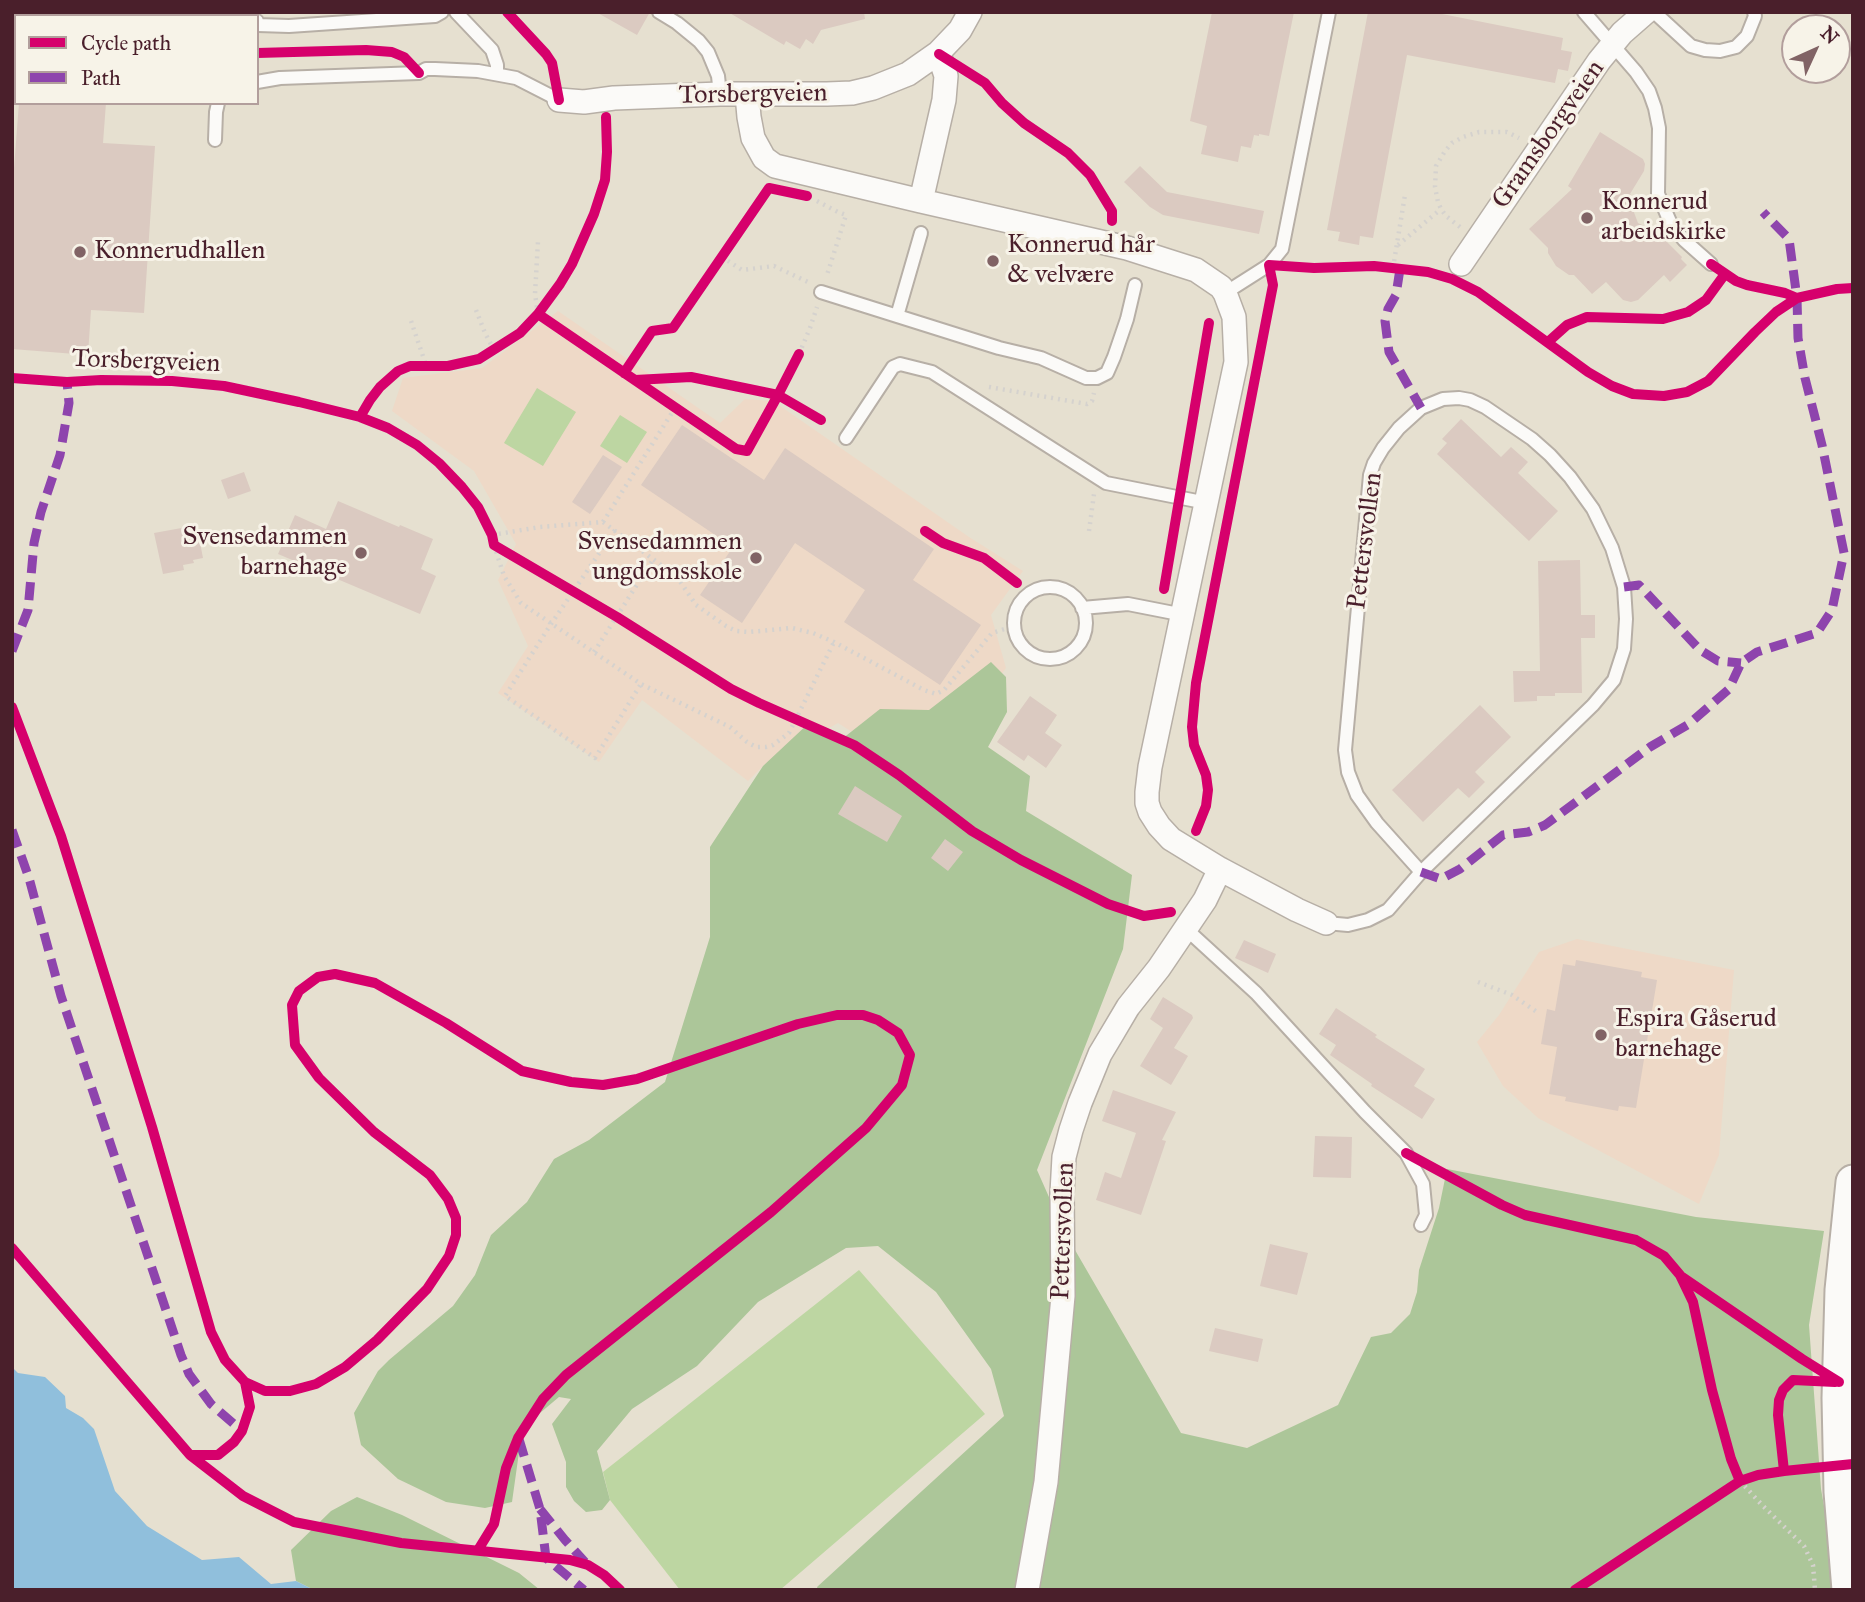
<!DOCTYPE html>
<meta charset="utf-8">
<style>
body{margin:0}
#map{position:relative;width:1865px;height:1602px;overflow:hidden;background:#e6e0d0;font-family:"IM FELL Great Primer",serif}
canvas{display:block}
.frame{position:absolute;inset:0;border:14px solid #4a1f2b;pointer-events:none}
.legend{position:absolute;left:14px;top:14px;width:245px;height:91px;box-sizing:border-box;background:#f7f3e8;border:2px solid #b29e9c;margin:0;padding:9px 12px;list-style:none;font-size:21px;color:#4a1f2b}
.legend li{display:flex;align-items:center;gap:14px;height:35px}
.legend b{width:35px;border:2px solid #b29e9c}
.north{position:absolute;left:1781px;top:14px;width:70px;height:70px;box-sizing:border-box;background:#f7f3e8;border:2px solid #b29e9c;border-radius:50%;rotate:45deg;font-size:19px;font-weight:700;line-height:28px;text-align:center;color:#4a1f2b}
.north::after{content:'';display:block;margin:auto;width:24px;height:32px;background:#816365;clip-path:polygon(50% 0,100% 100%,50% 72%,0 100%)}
</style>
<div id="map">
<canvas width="1865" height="1602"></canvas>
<div class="frame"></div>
<ul class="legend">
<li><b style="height:9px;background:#d6006c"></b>Cycle path</li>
<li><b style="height:9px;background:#8e44ad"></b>Path</li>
</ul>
<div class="north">N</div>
</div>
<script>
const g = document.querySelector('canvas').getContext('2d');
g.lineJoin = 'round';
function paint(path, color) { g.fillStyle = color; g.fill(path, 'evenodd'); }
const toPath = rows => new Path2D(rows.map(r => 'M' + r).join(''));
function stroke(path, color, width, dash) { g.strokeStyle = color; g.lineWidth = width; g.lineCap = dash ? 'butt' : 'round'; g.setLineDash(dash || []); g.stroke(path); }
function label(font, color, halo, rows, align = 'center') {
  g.font = font + ' "IM FELL Great Primer",serif'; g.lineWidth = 6; g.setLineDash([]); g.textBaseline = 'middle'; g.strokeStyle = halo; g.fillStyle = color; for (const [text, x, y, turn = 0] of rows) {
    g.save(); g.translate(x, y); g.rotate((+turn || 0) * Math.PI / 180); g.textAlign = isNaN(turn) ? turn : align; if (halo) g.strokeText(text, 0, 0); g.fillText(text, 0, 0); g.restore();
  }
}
const built = toPath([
 [558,311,720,423,745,399,773,401,969,537,1023,571,991,615,1006,668,925,778,838,723,763,766,748,781,642,700,599,762,498,693,528,646,498,580,516,544,474,471,392,411,403,378,482,368],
 [1577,939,1734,970,1719,1155,1699,1204,1538,1118,1503,1086,1477,1042,1499,1015,1539,952]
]);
const green = toPath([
 [537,388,576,412,543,466,504,443],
 [620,415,647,432,627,463,600,446],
 [859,1270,985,1414,780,1590,680,1590,610,1500,603,1472]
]);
const forest = toPath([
 [991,662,1006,677,1007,712,988,747,1030,776,1026,811,1132,875,1123,949,1037,1170,1064,1231,1181,1433,1247,1448,1338,1405,1371,1337,1391,1333,1410,1314,1417,1292,1419,1270,1439,1208,1447,1169,1696,1217,1824,1231,1809,1325,1821,1489,1839,1590,818,1590,817,1587,1004,1416,991,1369,936,1292,878,1246,846,1248,758,1302,697,1366,632,1409,597,1451,610,1500,602,1510,586,1512,574,1501,566,1487,566,1462,552,1424,571,1399,559,1397,540,1413,521,1438,512,1502,485,1508,446,1502,398,1479,361,1445,354,1413,378,1371,389,1360,453,1306,475,1275,491,1235,527,1202,554,1159,589,1140,665,1082,710,937,710,847,763,766,810,722,842,739,880,709,929,710],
 [357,1497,402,1515,519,1573,540,1590,314,1590,296,1581,291,1550,331,1511]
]);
const water = toPath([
 [12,1367,18,1373,45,1377,65,1396,66,1408,83,1418,94,1429,115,1491,147,1526,202,1560,239,1557,271,1584,296,1581,314,1590,12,1590]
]);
const building = toPath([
 [596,12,650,12,637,35],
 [728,12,864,12,865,19,821,30,813,44,806,39,800,49,786,41,784,45],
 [1212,12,1294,12,1269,136,1259,134,1259,136,1254,135,1251,148,1241,146,1238,162,1201,154,1207,126,1190,121],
 [1368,12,1432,12,1563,38,1561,50,1572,52,1568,71,1558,69,1555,83,1407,55,1373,238,1360,236,1359,245,1338,241,1340,232,1327,230],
 [19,103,106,103,103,143,155,146,144,313,91,310,88,355,12,349,12,194],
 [1600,132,1643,159,1645,164,1644,171,1630,194,1631,195,1629,199,1638,223,1657,232,1682,257,1681,259,1687,265,1670,282,1664,275,1638,300,1631,302,1623,300,1606,282,1592,294,1574,275,1569,275,1556,266,1548,253,1548,248,1529,229,1572,189,1568,186],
 [1140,166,1167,192,1264,211,1259,234,1163,215,1150,207,1124,182],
 [1461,419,1501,457,1511,447,1528,462,1518,473,1558,511,1529,541,1437,454,1447,443,1442,439],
 [682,425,764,480,785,448,934,549,913,580,981,625,940,685,844,622,865,590,795,543,742,623,700,595,733,547,641,485],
 [603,455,622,467,590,514,572,502],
 [244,472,251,491,228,499,221,480],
 [338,501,399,527,400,525,433,539,421,569,436,576,420,614,278,554,295,515,326,529],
 [187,527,187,529,197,527,203,558,193,560,194,563,183,565,184,570,163,574,154,533],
 [1580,560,1581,615,1595,615,1595,638,1581,638,1582,693,1555,693,1555,696,1537,696,1537,701,1514,702,1513,671,1540,671,1538,561],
 [1030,696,1057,715,1045,733,1062,745,1046,768,1028,755,1024,761,997,742],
 [1480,705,1511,737,1475,772,1485,782,1469,798,1458,788,1423,822,1392,790],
 [855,786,902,816,887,842,838,814],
 [945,839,963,852,948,871,931,858],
 [1244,940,1276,954,1268,973,1235,958],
 [1576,960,1642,972,1641,977,1657,980,1636,1108,1619,1106,1618,1111,1565,1101,1566,1097,1549,1094,1557,1047,1541,1044,1547,1009,1555,1011,1563,964,1575,966],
 [1163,997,1192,1015,1193,1018,1174,1048,1188,1056,1171,1085,1140,1066,1163,1028,1150,1019],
 [1336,1008,1377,1035,1375,1037,1425,1069,1414,1086,1435,1099,1422,1119,1371,1086,1372,1084,1330,1055,1336,1045,1319,1034],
 [1113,1090,1176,1112,1162,1140,1166,1141,1141,1215,1096,1200,1105,1172,1121,1178,1136,1133,1102,1121],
 [1315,1136,1352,1137,1351,1178,1313,1177],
 [1270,1244,1308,1253,1297,1295,1260,1286],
 [1215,1328,1263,1339,1258,1362,1209,1351]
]);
const path = toPath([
 [817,201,838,212,846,215,827,275],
 [1460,227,1446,216,1441,209,1438,202,1435,187,1436,166,1445,151,1452,143,1463,137,1479,132,1507,132,1519,138],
 [1398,245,1441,209],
 [722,257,742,270,774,266,808,282],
 [1393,268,1405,195],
 [476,310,485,333,494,350],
 [538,314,535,294,538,241],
 [411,321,426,365],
 [799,354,810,328,817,307],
 [989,387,1087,404,1092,401,1094,393],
 [603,522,675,408],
 [615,530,551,624,505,696,595,758,641,684],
 [1089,531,1094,494],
 [492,535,540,527,603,522,677,577,696,605,726,626,736,631,749,632,792,628,813,633,834,642,924,690,936,694,944,690,992,633,1014,626],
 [494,545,504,576,521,603,641,684,730,727,747,742,756,747,766,747,773,745,789,733,834,642],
 [594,652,654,558],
 [1478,982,1512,995,1537,1012],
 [1740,1481,1762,1505,1804,1546,1813,1565,1815,1590]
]);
const service = toPath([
 [456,12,492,50,497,65,497,74],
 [659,12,677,23,699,41,708,52,718,76,720,94],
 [1584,12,1636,72,1649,91,1655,108,1659,128,1658,194,1671,224,1684,240,1711,264],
 [1654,12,1691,46,1705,50,1720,51,1736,47,1747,36,1755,16,1754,12],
 [257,21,258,25,289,26,435,16,442,12],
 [257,82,280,78,419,73,426,69,435,69,478,71,516,78,559,100],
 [215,140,216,112,218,103],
 [821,292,999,348,1041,358,1086,378,1097,378,1107,373,1114,357,1127,319,1135,285],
 [1225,293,1269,265,1282,249,1329,12],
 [897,316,921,233],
 [846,438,893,367,900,364,932,372,1106,483,1207,503],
 '1014 623a36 36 0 1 1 72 0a36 36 0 1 1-72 0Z',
 [1082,608,1128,604,1184,615],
 [1326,923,1348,925,1368,920,1388,910,1421,872,1593,705,1614,680,1624,649,1626,619,1624,587,1612,548,1593,509,1570,477,1550,455,1532,439,1485,407,1470,400,1459,398,1443,399,1421,408,1399,428,1383,448,1374,463,1370,475,1345,750,1348,772,1357,795,1377,823,1421,872],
 [1185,928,1256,993,1365,1112,1406,1153,1423,1184,1426,1215,1421,1225]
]);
const minor = toPath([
 [939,54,946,76,944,100,921,201,1127,248,1196,270,1221,287,1225,293,1234,317,1236,362,1150,767,1147,792,1147,803,1150,812,1159,826,1171,839,1220,869,1297,910,1326,923],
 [747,94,749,117,753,138,764,158,775,166,921,201],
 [559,100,584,102,614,98,720,94,827,94,852,93,873,88,908,74,938,53,960,30,970,12],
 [1461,264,1599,61,1622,33,1646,12],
 [1027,1590,1046,1482,1063,1296,1062,1193,1064,1157,1071,1130,1080,1103,1100,1054,1112,1034,1128,1007,1159,968,1205,900,1220,869]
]);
const secondary = toPath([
 [1849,1590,1841,1492,1839,1398,1842,1290,1853,1182]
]);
const quiet = toPath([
 [1400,269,1396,295,1388,309,1385,321,1389,352,1421,408],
 [1624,587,1639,585,1700,650,1718,661,1741,663],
 [12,651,28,610,34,543,41,512,60,455,69,403,67,382],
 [12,830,29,878,61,996,181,1355,189,1374,211,1404,242,1431],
 [1421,872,1441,879,1460,869,1503,835,1528,832,1545,825,1650,747,1689,724,1729,689,1741,663,1757,652,1817,633,1832,610,1844,553,1822,445,1805,378,1798,338,1797,298,1789,239,1763,212],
 [519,1439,540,1509,546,1558,584,1590],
 [540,1509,565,1540,585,1562]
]);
const cycleway = toPath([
 [507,12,546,54,552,63,559,100],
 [257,53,366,50,392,52,404,57,419,73],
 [939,54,985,83,1002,103,1024,123,1068,153,1090,175,1112,211,1112,221],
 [1711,264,1736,281,1747,285,1785,293,1797,298],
 [538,314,736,449,747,451,778,395,821,420],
 [1548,342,1567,325,1587,317,1663,319,1688,312,1706,300,1725,274],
 [624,373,652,331,673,328,769,188,807,196],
 [12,378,67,382,101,380,172,381,224,386,299,402,360,417,388,428,417,445,439,463,462,487,478,507,492,535,494,545,617,617,731,689,759,703,854,745,899,775,972,831,1021,860,1108,904,1144,916,1171,912],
 [635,380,691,377,778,395,799,354],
 [360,417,370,400,380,387,398,371,410,366,448,366,479,359,520,333,538,314,560,284,572,264,594,214,605,180,607,152,606,117],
 [925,531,943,543,984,558,1017,583],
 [1164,589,1209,323],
 [12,707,61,836,152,1127,211,1332,225,1360,245,1382,265,1391,290,1391,316,1384,345,1367,377,1340,427,1289,449,1256,456,1235,456,1218,448,1199,430,1175,374,1132,319,1078,295,1045,292,1005,299,991,318,977,335,974,375,983,446,1023,522,1071,571,1082,603,1085,637,1079,798,1024,837,1015,863,1015,878,1020,898,1033,910,1055,902,1085,866,1128,771,1212,566,1375,543,1399,518,1438,506,1468,494,1524,478,1550],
 [1196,831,1206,806,1208,790,1206,775,1194,745,1192,727,1196,683,1273,285,1269,265,1314,268,1374,266,1428,272,1452,279,1478,292,1588,372,1612,386,1633,394,1664,396,1687,392,1708,381,1755,332,1776,312,1797,298,1837,289,1853,288],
 [1406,1153,1502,1205,1525,1215,1636,1240,1664,1256,1680,1275,1693,1302,1712,1390,1731,1459,1740,1481],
 [12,1248,190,1455,243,1496,294,1522,401,1543,570,1560,588,1565,604,1575,620,1590],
 [1682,1277,1802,1359,1839,1382],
 [190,1455,218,1455,234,1442,242,1431,250,1407,245,1382],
 [1784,1471,1778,1415,1779,1400,1783,1390,1793,1380,1835,1382],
 [1575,1590,1740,1481,1758,1475,1784,1471,1853,1464]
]);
const markers = [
 [1587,218,7,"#816365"],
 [80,252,7,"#816365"],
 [993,261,7,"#816365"],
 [361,553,7,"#816365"],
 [756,558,7,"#816365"],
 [1601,1035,7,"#816365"]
];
const streetNames = [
 ["Torsbergveien",753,95,-1],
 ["Gramsborgveien",1549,135,-55],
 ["Torsbergveien",146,362,2],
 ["Pettersvollen",1366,541,-83],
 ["Pettersvollen",1064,1231,-88]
];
const poiNames = [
 ["Konnerud",1601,203],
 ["arbeidskirke",1601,233],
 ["Konnerud hår",1007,246],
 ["& velvære",1007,276],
 ["Konnerudhallen",94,252],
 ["Svensedammen",347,538,"right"],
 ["barnehage",347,568,"right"],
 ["Svensedammen",742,543,"right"],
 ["ungdomsskole",742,573,"right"],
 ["Espira Gåserud",1615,1020],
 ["barnehage",1615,1050]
];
paint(built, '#eed9c7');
paint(green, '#bdd6a2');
paint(forest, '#acc699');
paint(water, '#90bfdc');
paint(building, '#dbcac1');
stroke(service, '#b7afa6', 16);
stroke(minor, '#b7afa6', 26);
stroke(secondary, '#b7afa6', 37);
stroke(path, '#d5d2ce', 4.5, [2, 5]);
stroke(service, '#fbfaf8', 12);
stroke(minor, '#fbfaf8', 23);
stroke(secondary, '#fbfaf8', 33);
stroke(quiet, '#8e44ad', 9, [18, 9]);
stroke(cycleway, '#d6006c', 10);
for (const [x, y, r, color] of markers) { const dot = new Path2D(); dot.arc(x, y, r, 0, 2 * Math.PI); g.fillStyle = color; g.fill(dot); stroke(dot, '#f7f3e8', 2.5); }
label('26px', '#4a1f2b', '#f7f3e8', streetNames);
label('26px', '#4a1f2b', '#f7f3e8', poiNames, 'left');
</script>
